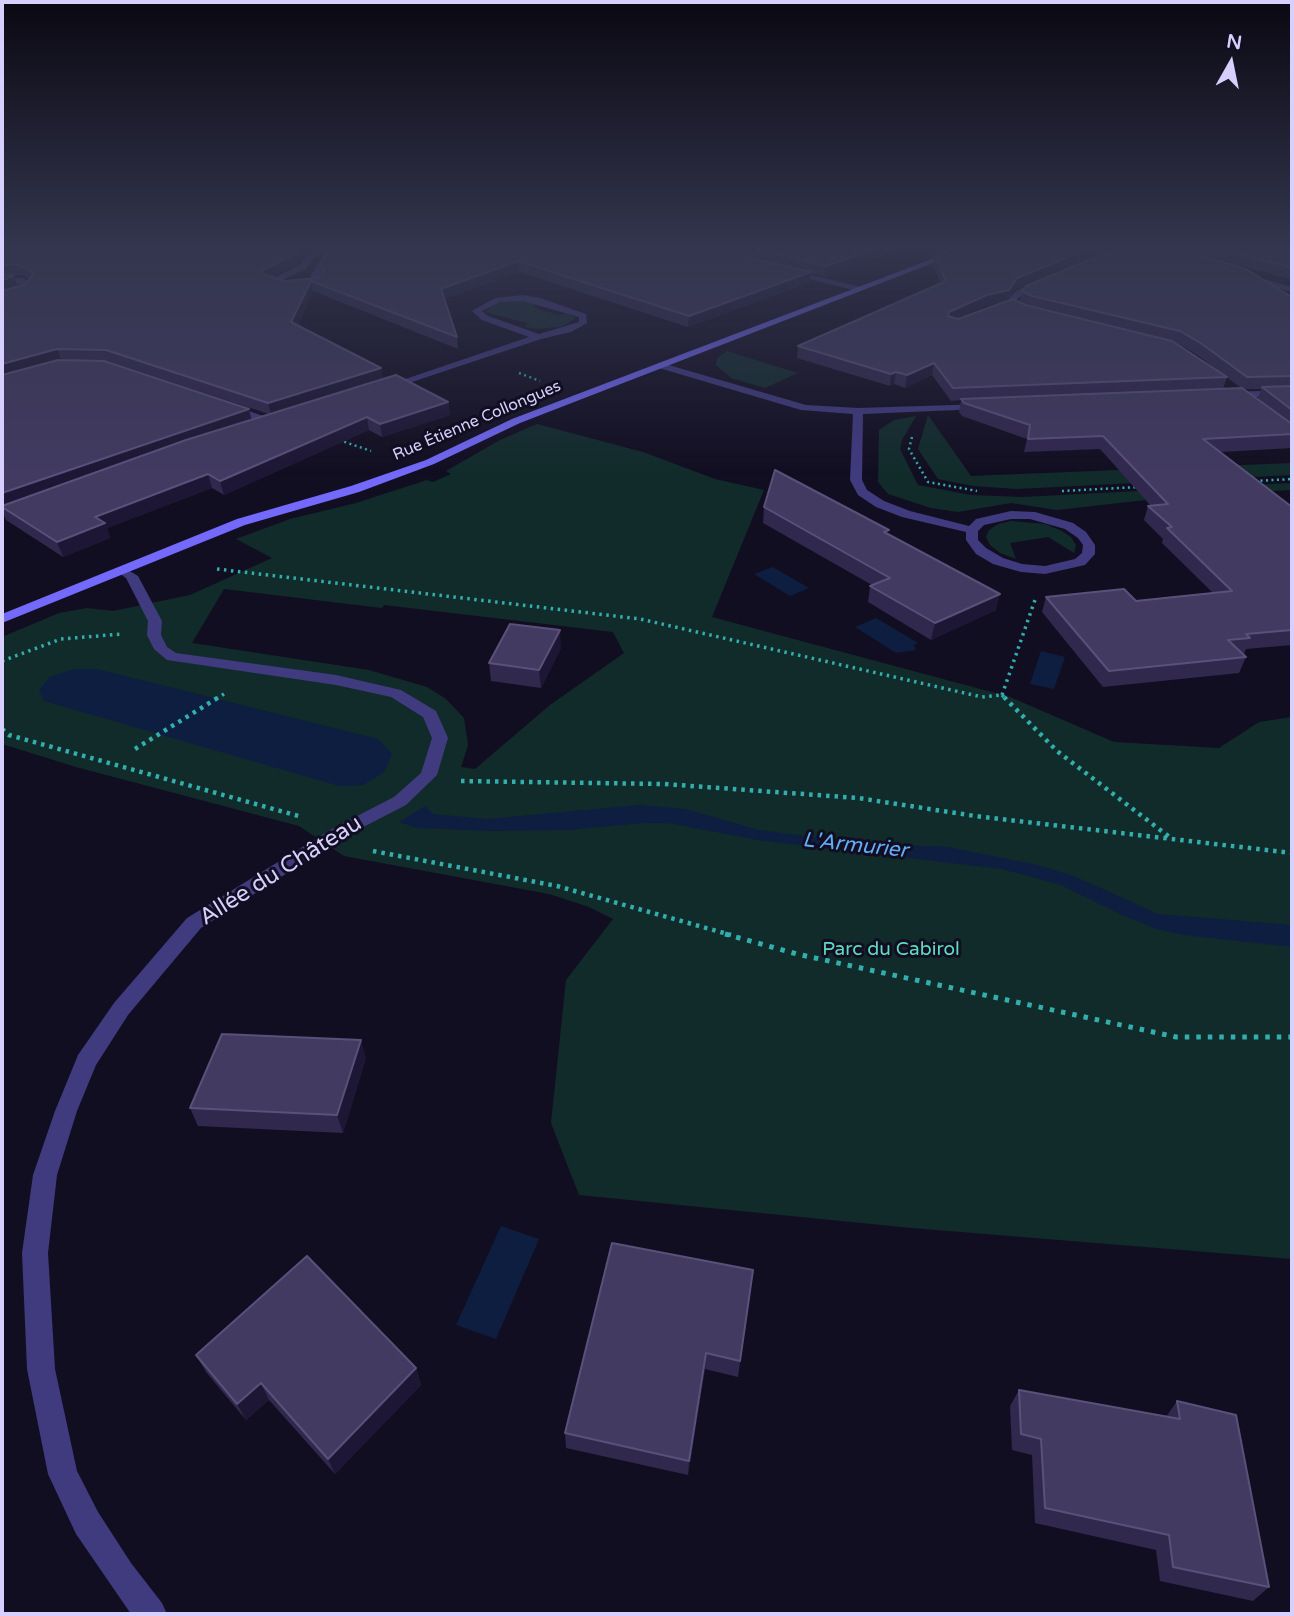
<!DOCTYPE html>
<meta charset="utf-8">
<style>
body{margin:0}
#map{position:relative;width:1294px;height:1616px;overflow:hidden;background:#120e21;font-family:"Varela Round",sans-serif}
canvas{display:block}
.frame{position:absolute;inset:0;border:4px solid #d7cffe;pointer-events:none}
.north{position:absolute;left:1196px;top:28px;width:70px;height:70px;-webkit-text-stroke:5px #120e21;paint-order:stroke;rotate:9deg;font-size:19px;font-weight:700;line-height:28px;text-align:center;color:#d7cffe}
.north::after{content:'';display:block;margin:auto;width:24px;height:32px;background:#d7cffe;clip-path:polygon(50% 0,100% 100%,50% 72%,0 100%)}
</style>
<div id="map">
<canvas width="1294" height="1616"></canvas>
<div class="frame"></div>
<div class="north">N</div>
</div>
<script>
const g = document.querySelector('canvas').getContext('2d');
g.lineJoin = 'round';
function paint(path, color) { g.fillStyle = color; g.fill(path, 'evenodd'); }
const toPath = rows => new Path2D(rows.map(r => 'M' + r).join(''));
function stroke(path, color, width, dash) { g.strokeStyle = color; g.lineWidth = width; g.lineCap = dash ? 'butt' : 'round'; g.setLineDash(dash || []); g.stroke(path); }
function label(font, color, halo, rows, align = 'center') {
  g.font = font + ' "Varela Round",sans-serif'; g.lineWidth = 6; g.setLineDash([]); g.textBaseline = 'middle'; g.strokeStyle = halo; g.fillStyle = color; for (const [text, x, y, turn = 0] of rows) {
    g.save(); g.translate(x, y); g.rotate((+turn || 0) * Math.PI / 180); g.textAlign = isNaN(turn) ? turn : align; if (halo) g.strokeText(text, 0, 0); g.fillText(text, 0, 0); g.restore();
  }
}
const green = toPath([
 [505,301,528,301,536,303,533,307,557,315,567,313,576,318,561,327,535,329,525,327,527,323,485,312,493,305],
 [727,351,798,373,765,388,731,378,716,365,717,358],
 [928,415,971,476,1292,463,1292,475,1017,489,973,486,938,479,918,449],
 [916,416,902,440,900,449,918,485,971,495,1023,497,1292,483,1292,490,1190,495,1057,510,1011,503,958,512,931,508,888,494,878,482,879,430,894,420],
 [537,424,643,452,715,479,764,490,712,617,1010,697,1114,742,1219,748,1259,722,1292,717,1292,1259,912,1228,579,1195,551,1123,566,980,613,919,589,907,549,894,344,856,299,826,76,767,2,744,2,637,59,613,87,608,113,611,190,595,272,558,236,539,290,519,356,503,427,480,433,482,451,474,446,471,500,440],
 [224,589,382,608,384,605,613,632,624,653,550,705,475,769,461,767,468,745,464,718,446,699,427,687,369,670,192,643],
 [1011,521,1045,524,1060,530,1071,537,1076,545,1074,553,1048,537,1010,543,1016,559,1000,553,990,545,986,537,989,530,998,524]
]);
const water = toPath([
 [773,567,809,588,790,596,754,574],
 [876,618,918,643,914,645,916,650,896,653,855,627],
 [1041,651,1065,657,1054,689,1030,684],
 [74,669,97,669,378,739,392,754,384,772,363,785,339,786,44,701,39,690,50,677],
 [639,805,686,809,759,830,860,843,948,847,1038,865,1076,877,1158,914,1292,925,1292,947,1184,935,1157,929,1122,915,1061,885,1002,869,758,840,668,823,643,823,569,830,493,831,417,828,399,822,425,806,433,814,487,819],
 [501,1226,539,1239,496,1339,456,1325]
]);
const pathFar3 = toPath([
 [519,373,540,381],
 [912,437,909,449,928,482,977,491],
 [339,440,371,451],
 [1255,481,1292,479],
 [1062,491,1138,487]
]);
const pathFar2 = toPath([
 [217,569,640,619,982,697,1002,695],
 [2,661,61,639,122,634],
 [1002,695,1006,699],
 [1002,695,1036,597],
 [216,699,224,694]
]);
const pathFar1 = toPath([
 [1004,697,1057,751,1172,839],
 [2,729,9,735,302,817],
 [135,749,219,697],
 [461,781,664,784,858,798,975,816,1292,853],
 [373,851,557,886,731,935]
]);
const path = toPath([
 [725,934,797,954,1176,1037,1292,1037]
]);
const street = toPath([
 [317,249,329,249,332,254,318,276,323,281,318,287,288,289,266,282,300,265,309,253,317,249],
 [323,252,324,254,310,276,314,281,313,283,288,284,278,282,306,269,315,257,323,252],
 [787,269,861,287,862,289,858,291,784,273,787,269],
 [1245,274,1292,287,1292,292,1242,278,1245,274],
 [2,278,23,278,35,284,29,292,2,300,2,294,23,288,26,285,2,282,2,278],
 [1042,280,1049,282,1022,295,1016,300,1020,306,1030,310,1030,314,1014,310,1009,298,1016,291,1042,280],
 [523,295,540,298,586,314,587,323,571,332,541,339,388,390,379,388,529,337,482,320,472,311,495,298,523,295],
 [523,301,579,317,579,322,539,334,488,316,482,311,500,302,523,301],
 [662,363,806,405,858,408,985,404,986,406,981,409,863,414,862,480,867,490,884,501,910,511,969,526,976,519,1011,511,1035,512,1073,523,1086,532,1095,545,1095,554,1085,565,1045,574,1021,572,993,564,976,554,966,540,966,532,902,517,876,507,858,495,850,480,853,414,801,410,659,368,657,366,662,363],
 [1011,519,1030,519,1065,529,1078,538,1083,545,1082,553,1075,559,1045,566,1022,564,1003,558,986,548,978,540,978,531,984,525,1011,519],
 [1292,390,1292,396,1229,398,1224,395,1229,392,1292,390],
 [228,404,275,420,276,422,271,425,224,409,223,407,228,404],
 [123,567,138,576,162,621,161,635,167,647,176,653,336,675,401,690,436,711,448,738,437,775,406,805,342,838,201,928,128,1015,96,1065,77,1111,57,1175,48,1253,55,1369,77,1471,98,1512,131,1563,162,1603,167,1614,131,1614,76,1534,48,1474,27,1369,22,1253,33,1175,55,1111,78,1055,114,1003,187,918,330,830,394,797,421,773,432,738,423,717,391,697,336,685,167,660,154,649,147,635,148,621,126,578,116,571,123,567]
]);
const secondary = toPath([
 [958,249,969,249,520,423,434,464,359,492,245,525,2,623,2,614,237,519,351,486,426,460,512,419,958,249]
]);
const wall = toPath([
 [2,249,312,249,307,251,298,263,272,277,285,281,318,278,321,274,319,265,330,249,900,249,825,277,811,273,810,282,688,327,519,272,444,299,457,337,458,349,313,291,298,325,381,368,383,379,448,402,450,415,382,437,369,430,224,495,212,488,107,528,110,538,63,557,6,520,2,511],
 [10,275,23,275,30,279,26,284,18,286],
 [106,361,110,362,269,414,251,420,249,409],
 [926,249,951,249,930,257],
 [952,249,1113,249,1109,249,1015,289,1006,301,985,306,957,319,1025,305,1027,306,1020,302,1022,291,1115,249,1292,249,1292,280,1211,257,1210,258,1292,297,1292,448,1220,452,1292,507,1292,645,1246,649,1244,654,1242,654,1246,657,1239,673,1103,687,1042,612,1046,597,1136,601,1213,593,1162,543,1163,539,1144,520,1148,506,1151,506,1100,449,1024,452,1027,439,962,416,959,412,961,400,951,401,932,375,905,388,894,384,890,386,797,358,798,346,941,283,933,266,935,255],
 [1177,343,1199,356,1241,388,1223,389,1227,377],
 [1244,389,1261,389,1258,399],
 [764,507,888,534,996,610,931,640,868,602,870,586,872,585,763,523],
 [561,648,541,688,491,681,489,663],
 [366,1058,343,1133,198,1126,190,1108],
 [753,1270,738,1377,705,1369,688,1475,566,1448,565,1433],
 [196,1355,416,1368,421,1385,335,1474,269,1400,246,1420,206,1372],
 [1019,1390,1166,1417,1177,1401,1269,1587,1253,1601,1160,1581,1156,1550,1035,1523,1032,1455,1012,1450,1010,1406]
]);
const shadedWall = toPath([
 [299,249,312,249,307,251,298,263,263,281,261,271],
 [874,249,900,249,825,277,826,266],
 [931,249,951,249,930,257],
 [1088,249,1113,249,1109,249,1015,289,1006,301,985,306,947,324,949,312,1017,278],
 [518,261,519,272,442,300,441,289],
 [811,272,810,282,688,327,689,316],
 [14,276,18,287,2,292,2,280],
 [311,281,313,291,294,333,291,322],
 [57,349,61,360,2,377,2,364],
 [934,363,932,375,905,388,907,375],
 [381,368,383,380,271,415,268,403],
 [896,372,894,384,890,386,891,374],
 [448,402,450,415,382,437,380,424],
 [249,409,252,422,2,507,2,493],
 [367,417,369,430,224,495,220,481],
 [208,474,212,488,107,528,110,538,63,557,57,542,95,517],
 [1000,594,996,610,931,640,935,623],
 [560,630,561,648,541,688,539,670],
 [361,1040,366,1058,343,1133,337,1115],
 [706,1353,705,1369,688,1475,689,1461],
 [416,1368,421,1385,335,1474,328,1459],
 [261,1383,269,1400,246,1420,237,1404]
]);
const building = toPath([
 [2,249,299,249,296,253,261,271,263,274,285,281,318,278,324,270,319,265,330,249,711,249,811,272,689,316,518,261,441,289,457,337,311,281,291,322,381,368,268,403,106,350,57,349,2,364,2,291,26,284,34,273,19,265,2,265,2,249],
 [756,249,874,249,826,266,756,249],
 [952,249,1088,249,1017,278,1009,290,987,295,949,312,948,316,958,319,1013,299,1025,305,1172,341,1227,377,953,388,934,363,907,375,896,372,891,374,798,346,946,281,935,255,952,249],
 [1115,249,1171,249,1183,250,1246,269,1292,297,1292,376,1247,377,1202,344,1180,331,1032,296,1022,291,1026,286,1115,249],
 [1222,249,1292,249,1292,268,1222,249],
 [2,274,14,276,2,280,2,274],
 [58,360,104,361,249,409,2,493,2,375,58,360],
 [396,375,448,402,380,424,367,417,220,481,208,474,95,517,105,523,57,542,2,507,2,506,186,440,396,375],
 [1292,386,1292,410,1262,387,1292,386],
 [1242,388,1292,424,1292,434,1203,439,1292,507,1292,630,1246,634,1250,638,1228,640,1246,657,1109,671,1046,597,1124,589,1136,601,1232,591,1167,528,1172,527,1148,506,1168,504,1103,436,1028,439,1030,425,964,403,961,399,1242,388],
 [775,470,889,530,884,532,1000,594,935,623,870,586,890,578,764,507,775,470],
 [510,624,560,630,539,670,489,663,510,624],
 [222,1034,361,1040,337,1115,190,1108,222,1034],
 [612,1243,753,1270,740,1361,706,1353,689,1461,565,1433,612,1243],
 [307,1256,416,1368,328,1459,261,1383,237,1404,196,1355,307,1256],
 [1019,1390,1180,1419,1177,1401,1236,1415,1269,1587,1173,1567,1169,1535,1045,1508,1041,1439,1021,1434,1019,1390]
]);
const farStreetnames = [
 ["Rue Étienne Collongues",477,421,-23]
];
const parkNames = [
 ["Parc du Cabirol",891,950]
];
const waterNames = [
 ["L'Armurier",855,846,6]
];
const nearStreetnames = [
 ["Allée du Château",281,871,-32]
];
paint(green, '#112b2b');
paint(water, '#0d1e41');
stroke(pathFar3, '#32afad', 2.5, [2, 3.5]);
stroke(pathFar2, '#32afad', 3.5, [2.5, 4.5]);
stroke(pathFar1, '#32afad', 4.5, [3.5, 5]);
stroke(path, '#32afad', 5, [4.5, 7]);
paint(street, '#403a7f');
paint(secondary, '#7369fb');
paint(wall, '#31284e');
paint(shadedWall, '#1d1634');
paint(building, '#423a61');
stroke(building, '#5a517a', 2);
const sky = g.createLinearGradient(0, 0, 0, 475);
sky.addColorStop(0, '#0a0812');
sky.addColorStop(0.52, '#33364e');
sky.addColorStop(1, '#33364e00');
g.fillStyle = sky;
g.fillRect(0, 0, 1294, 475);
label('16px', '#d7cffe', '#120e21', farStreetnames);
label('19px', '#5edbc1', '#120e21', parkNames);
label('italic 21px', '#61adfa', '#120e21', waterNames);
label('23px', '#d7cffe', '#120e21', nearStreetnames);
</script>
